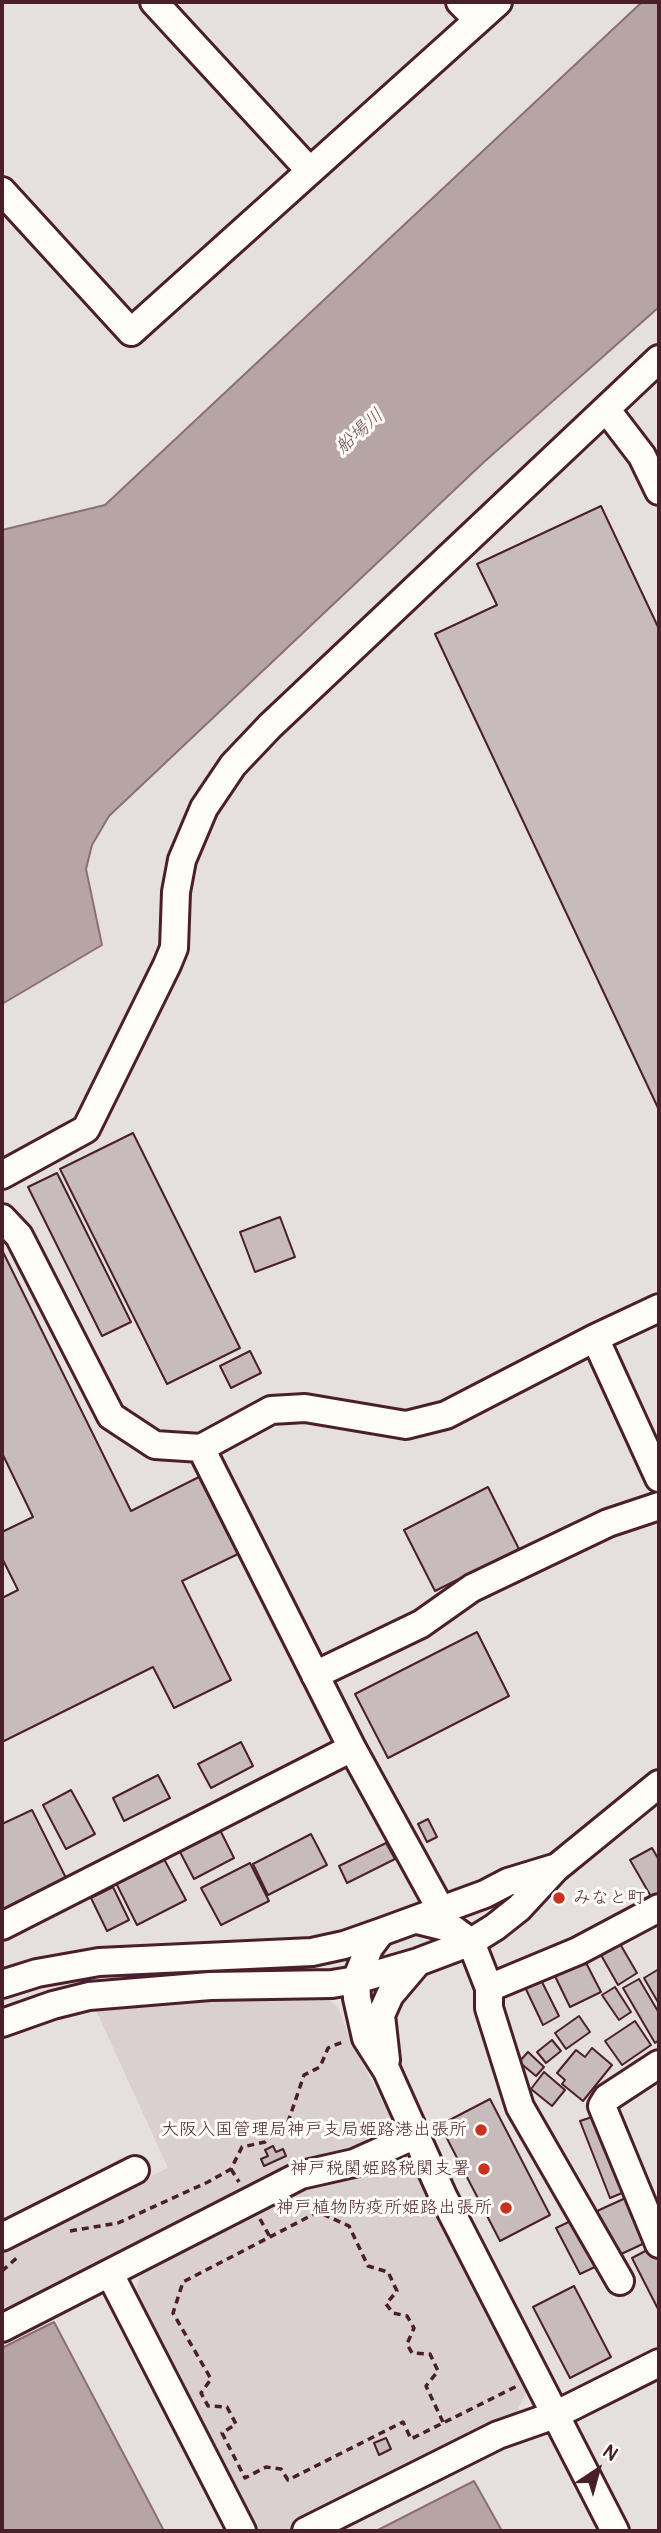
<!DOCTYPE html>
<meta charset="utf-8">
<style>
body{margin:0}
#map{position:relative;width:661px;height:2533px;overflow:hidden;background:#f2efeb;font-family:Pangolin,sans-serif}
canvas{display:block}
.frame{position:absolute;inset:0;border:4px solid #4a1f2b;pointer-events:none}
.north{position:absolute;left:563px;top:2435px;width:70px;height:70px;-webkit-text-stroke:5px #fdfcf7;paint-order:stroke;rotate:36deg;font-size:19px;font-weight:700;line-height:28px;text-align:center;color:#4a1f2b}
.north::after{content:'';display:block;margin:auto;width:24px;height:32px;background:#4a1f2b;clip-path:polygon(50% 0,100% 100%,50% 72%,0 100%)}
</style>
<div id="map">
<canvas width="661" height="2533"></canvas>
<div class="frame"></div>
<div class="north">N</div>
</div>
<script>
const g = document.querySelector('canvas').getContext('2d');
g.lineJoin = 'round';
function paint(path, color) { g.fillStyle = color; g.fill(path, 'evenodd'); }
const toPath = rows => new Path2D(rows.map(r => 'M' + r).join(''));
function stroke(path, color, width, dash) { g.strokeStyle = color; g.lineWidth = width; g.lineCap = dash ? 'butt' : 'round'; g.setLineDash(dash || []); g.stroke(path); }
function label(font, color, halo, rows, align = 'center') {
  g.font = font + ' Pangolin,"Klee One",sans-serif'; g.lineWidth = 6; g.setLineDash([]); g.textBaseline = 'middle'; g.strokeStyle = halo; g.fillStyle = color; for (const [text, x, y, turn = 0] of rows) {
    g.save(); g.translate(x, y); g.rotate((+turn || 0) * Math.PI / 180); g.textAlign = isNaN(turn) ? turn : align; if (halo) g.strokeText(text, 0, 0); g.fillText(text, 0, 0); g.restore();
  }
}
const built = toPath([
 [2,2,642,2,105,505,2,530],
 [659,307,659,2531,502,2531,474,2481,376,2531,164,2531,54,2322,2,2348,2,1004,102,945,86,869,92,845,109,816,484,462]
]);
const green = toPath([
 [328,1998,338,2008,350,2039,391,2119,379,2138,2,2314,2,2250,168,2168,95,2008,191,2001],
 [388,2159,415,2171,527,2391,513,2418,461,2439,282,2531,254,2530,134,2297,143,2269,312,2183]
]);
const water = toPath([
 [642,2,659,2,659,307,484,462,109,816,92,845,86,869,102,945,2,1004,2,530,105,505,642,2],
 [54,2322,151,2506,164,2531,2,2531,2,2348,54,2322],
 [474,2481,502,2531,376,2531,474,2481]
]);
const building = toPath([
 [601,506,659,629,659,1110,435,634,497,605,477,564,601,506],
 [133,1133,240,1348,167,1384,60,1169,133,1133],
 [57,1173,131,1322,102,1336,28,1187,57,1173],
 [280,1217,295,1257,255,1272,240,1232,280,1217],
 [2,1250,131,1511,199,1477,238,1554,182,1581,231,1680,174,1708,153,1667,2,1742,2,1598,18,1590,2,1558,2,1532,33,1517,2,1453,2,1250],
 [250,1351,261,1373,231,1388,220,1366,250,1351],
 [488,1487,519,1549,435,1591,404,1530,488,1487],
 [477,1632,509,1696,388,1758,355,1694,477,1632],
 [241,1742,253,1766,211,1788,198,1764,241,1742],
 [158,1775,170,1798,124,1821,113,1798,158,1775],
 [71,1790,95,1834,66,1849,43,1805,71,1790],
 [32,1810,67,1880,2,1913,2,1824,32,1810],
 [428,1819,437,1837,427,1842,418,1824,428,1819],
 [220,1830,234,1858,194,1879,179,1850,220,1830],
 [311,1834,327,1865,268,1895,253,1864,311,1834],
 [386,1843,395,1859,347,1883,339,1866,386,1843],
 [652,1848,659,1860,659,1897,653,1900,630,1860,652,1848],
 [164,1859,186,1900,137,1925,116,1883,164,1859],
 [250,1863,269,1901,221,1925,201,1888,250,1863],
 [113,1887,129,1920,107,1931,91,1898,113,1887],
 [616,1937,637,1973,618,1985,597,1948,616,1937],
 [582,1955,601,1992,570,2007,552,1970,582,1955],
 [659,1969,659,2004,644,1978,659,1969],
 [539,1976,559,2016,543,2025,523,1983,539,1976],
 [639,1979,659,2013,659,2040,655,2043,623,1988,639,1979],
 [615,1987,631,2012,619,2020,602,1995,615,1987],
 [579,2016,590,2032,566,2049,555,2033,579,2016],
 [635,2021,651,2045,622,2065,605,2041,635,2021],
 [552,2040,561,2051,546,2063,537,2052,552,2040],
 [592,2048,612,2065,583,2101,562,2084,565,2080,557,2073,576,2050,585,2057,592,2048],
 [528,2052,544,2067,536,2076,519,2062,528,2052],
 [544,2072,565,2090,552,2106,531,2089,544,2072],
 [490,2099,550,2215,500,2241,440,2125,490,2099],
 [598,2115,627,2191,610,2198,580,2121,598,2115],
 [273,2146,276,2152,283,2149,286,2156,264,2166,261,2159,268,2156,265,2150,273,2146],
 [630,2196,649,2241,617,2256,597,2211,630,2196],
 [575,2219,599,2265,580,2274,556,2228,575,2219],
 [653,2247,659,2259,659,2311,632,2258,653,2247],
 [574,2286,611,2357,570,2378,533,2307,574,2286],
 [386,2438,391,2449,379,2455,374,2443,386,2438]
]);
const path = toPath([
 [231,2169,239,2182],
 [260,2219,270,2237],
 [70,2231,118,2223,208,2182,231,2169,242,2147,265,2142,288,2122,304,2075,320,2067,328,2048,345,2041],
 [2,2271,19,2256],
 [443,2422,426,2386,438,2371,430,2354,412,2353,407,2344,414,2328,407,2316,393,2313,386,2304,397,2291,388,2272,368,2266,349,2226,318,2212,183,2282,173,2313,211,2379,201,2393,208,2406,227,2407,236,2424,222,2433,245,2478,266,2467,281,2469,288,2480,403,2422,411,2439,517,2386]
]);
const minor = toPath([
 [154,2,310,171],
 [460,2,478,20],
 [2,191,131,332,498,2],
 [606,409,642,456,659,491],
 [2,1175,86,1129,167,965,174,948,176,892,182,860,204,808,233,765,270,726,659,359],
 [2,1218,19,1236,111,1416,155,1445,201,1448,271,1410,305,1408,406,1425,446,1415,595,1338,659,1308],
 [595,1338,659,1478],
 [201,1448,352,1748,441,1910],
 [315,1675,421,1624,472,1588,608,1523,659,1506],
 [417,1920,453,1929,471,1942,489,1988,489,2008,520,2107,620,2281],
 [2,1926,352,1748],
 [381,1932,369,1948,356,1980,357,1998,366,2038,387,2071,443,2196,615,2531],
 [2,1984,37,1973,99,1962,312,1952,344,1945,381,1932,485,1894,508,1882,554,1868],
 [489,1988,578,1951,659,1908],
 [2,2023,53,2005,89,1996,210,1986,332,1984,356,1980,418,1962,471,1942,495,1927,519,1908,556,1868,659,1784],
 [386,2060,381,2015,390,1995,418,1962],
 [659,2064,607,2098,602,2106,659,2244],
 [2,2237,135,2170],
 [110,2274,242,2531],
 [2,2328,301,2175,354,2163,416,2135],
 [306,2531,498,2435,555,2415,659,2363]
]);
const markers = [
 [559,1898,7,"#c8321e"],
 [481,2130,7,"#c8321e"],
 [484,2169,7,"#c8321e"],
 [506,2208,7,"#c8321e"]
];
const poiNames = [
 ["みなと町",573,1898,"left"],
 ["大阪入国管理局神戸支局姫路港出張所",467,2130],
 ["神戸税関姫路税関支署",470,2169],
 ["神戸植物防疫所姫路出張所",492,2208]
];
const waterNames = [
 ["船場川",360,432,-42]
];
paint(built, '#e5dfdd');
paint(green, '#d9d0cf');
paint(water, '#b7a5a6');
stroke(water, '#8b6f75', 2);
paint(building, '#c8bbbb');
stroke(building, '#4a1f2b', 2);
stroke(minor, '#4a1f2b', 32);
stroke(path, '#4a1f2b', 3.5, [7, 5]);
stroke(minor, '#fdfcf7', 26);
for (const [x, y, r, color] of markers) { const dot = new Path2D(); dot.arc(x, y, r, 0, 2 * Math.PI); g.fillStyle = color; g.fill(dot); stroke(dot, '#fdfcf7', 2.5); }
label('18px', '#4a1f2b', '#fdfcf7', poiNames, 'right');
label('italic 19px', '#704e56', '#fdfcf7', waterNames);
</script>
